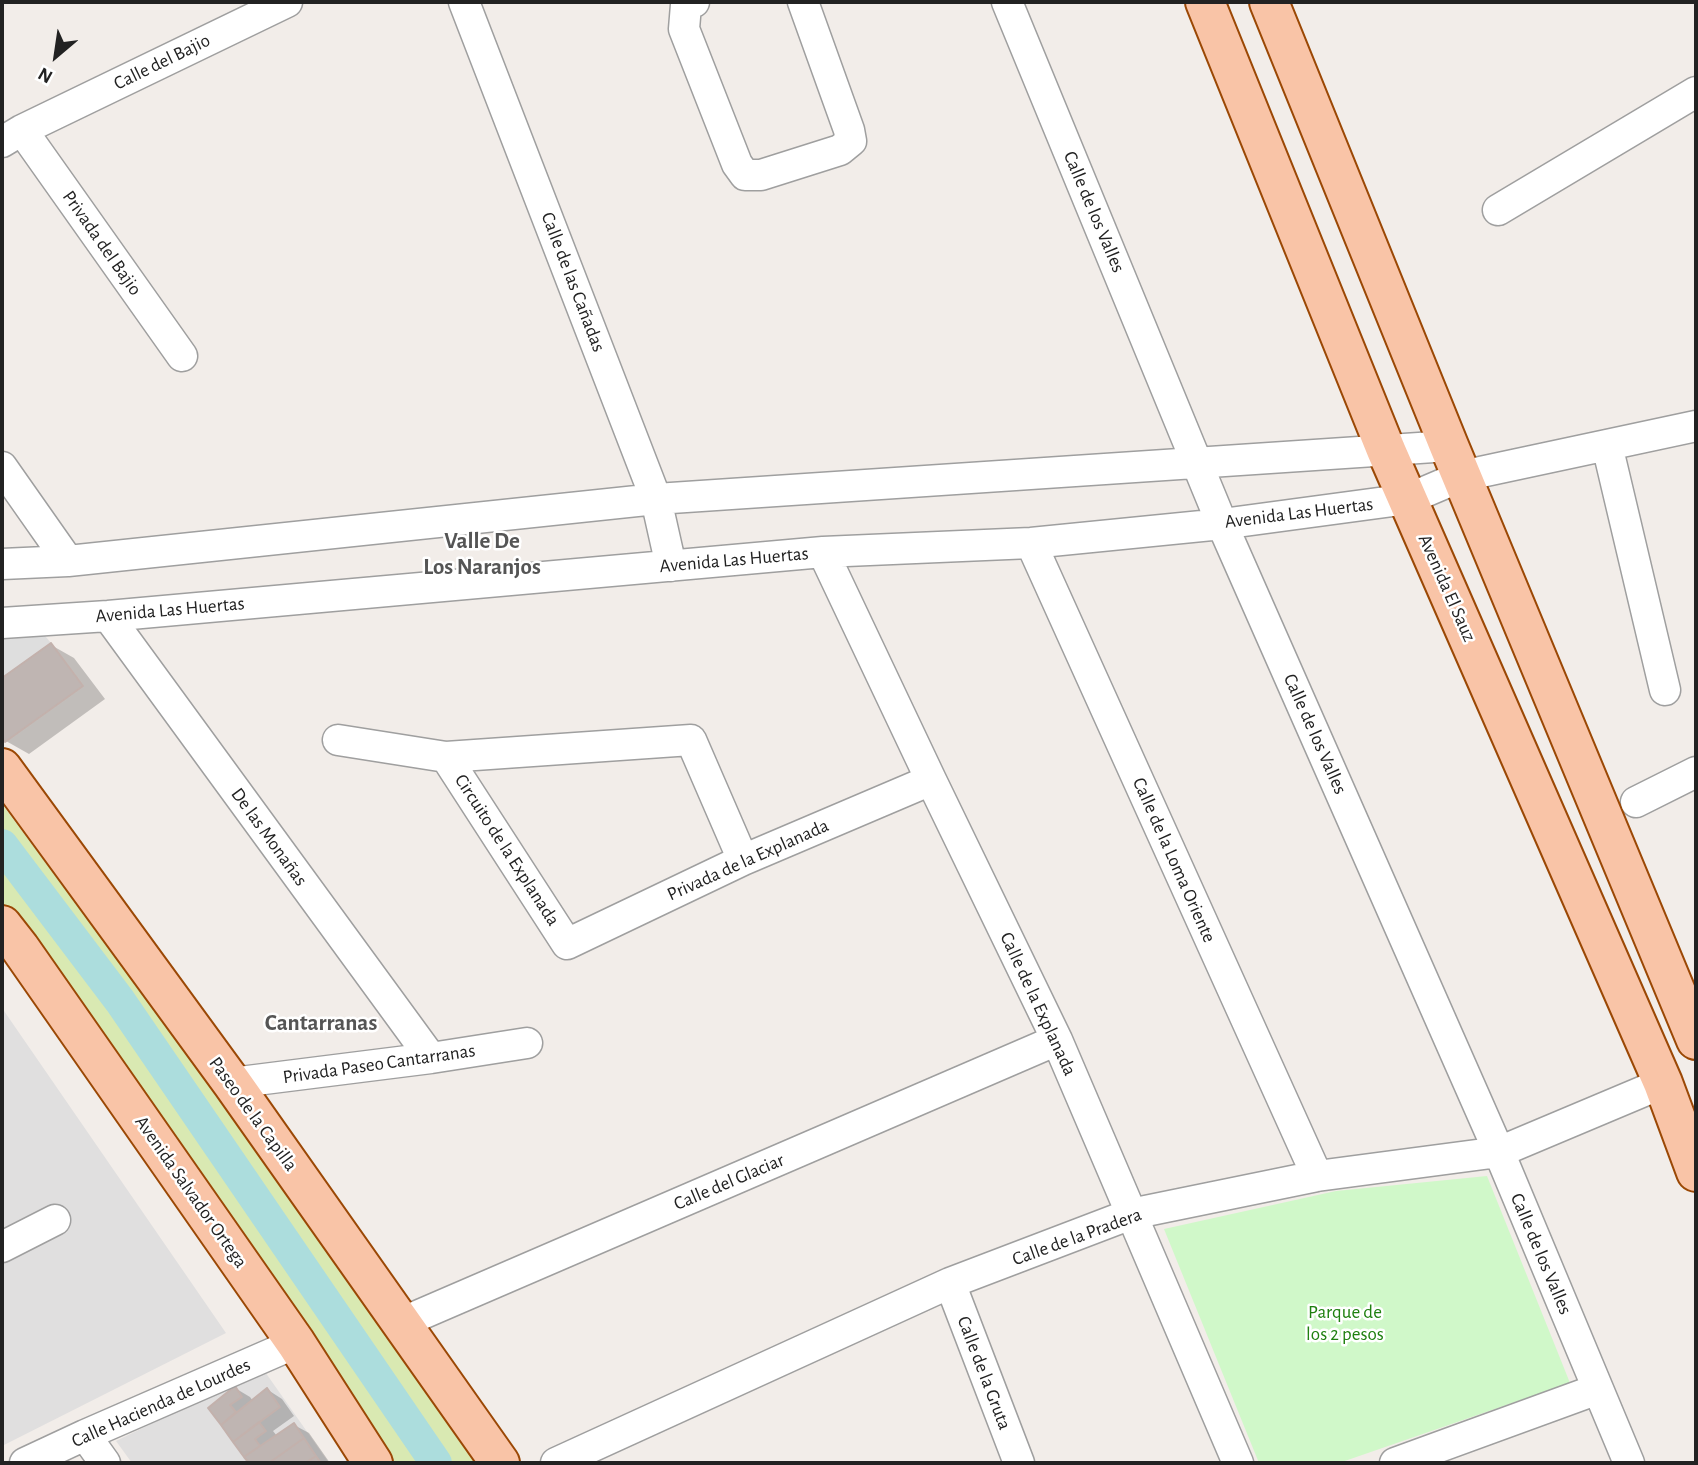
<!DOCTYPE html>
<meta charset="utf-8">
<style>
body{margin:0}
#map{position:relative;width:1698px;height:1465px;overflow:hidden;background:#f2ede9;font-family:"Alegreya Sans",sans-serif}
canvas{display:block}
.frame{position:absolute;inset:0;border:4px solid #222;pointer-events:none}
.north{position:absolute;left:21px;top:21px;width:70px;height:70px;-webkit-text-stroke:5px #fff;paint-order:stroke;rotate:209deg;font-size:19px;font-weight:700;line-height:28px;text-align:center;color:#222}
.north::after{content:'';display:block;margin:auto;width:24px;height:32px;background:#222;clip-path:polygon(50% 0,100% 100%,50% 72%,0 100%)}
</style>
<div id="map">
<canvas width="1698" height="1465"></canvas>
<div class="frame"></div>
<div class="north">N</div>
</div>
<script>
const g = document.querySelector('canvas').getContext('2d');
g.lineJoin = 'round';
function paint(path, color) { g.fillStyle = color; g.fill(path, 'evenodd'); }
const toPath = rows => new Path2D(rows.map(r => 'M' + r).join(''));
function stroke(path, color, width, dash) { g.strokeStyle = color; g.lineWidth = width; g.lineCap = dash ? 'butt' : 'round'; g.setLineDash(dash || []); g.stroke(path); }
function label(font, color, halo, rows, align = 'center') {
  g.font = font + ' "Alegreya Sans",sans-serif'; g.lineWidth = 5; g.setLineDash([]); g.textBaseline = 'middle'; g.strokeStyle = halo; g.fillStyle = color; for (const [text, x, y, turn = 0] of rows) {
    g.save(); g.translate(x, y); g.rotate((+turn || 0) * Math.PI / 180); g.textAlign = isNaN(turn) ? turn : align; if (halo) g.strokeText(text, 0, 0); g.fillText(text, 0, 0); g.restore();
  }
}
const residential = toPath([
 [2,1008,226,1333,2,1446],
 [263,1369,329,1463,132,1463,116,1441]
]);
const grass = toPath([
 [2,804,377,1309,479,1463,371,1463,2,929]
]);
const park = toPath([
 [1487,1176,1570,1383,1339,1463,1259,1463,1164,1229,1336,1191]
]);
const parking = toPath([
 [41,631,51,643,2,678,2,635]
]);
const shadow = toPath([
 [51,645,74,658,105,699,29,754,6,741,2,734,2,680],
 [235,1388,250,1397,253,1401,268,1390,282,1399,294,1416,273,1431,277,1436,294,1425,309,1433,330,1463,249,1463,210,1408]
]);
const canal = toPath([
 [2,845,120,1001,436,1463]
]);
const building = toPath([
 [51,643,83,686,5,742,2,738,2,678,51,643],
 [235,1386,242,1397,230,1405,236,1412,221,1425,208,1408,235,1386],
 [267,1388,280,1407,233,1442,221,1425,267,1388],
 [259,1422,266,1431,255,1439,260,1446,244,1457,233,1442,259,1422],
 [294,1423,304,1438,269,1463,249,1463,244,1457,294,1423],
 [304,1438,316,1456,305,1463,269,1463,304,1438],
 [316,1456,321,1463,305,1463,316,1456]
]);
const minor = toPath([
 [464,2,656,499,671,566],
 [694,2,686,5,684,29,737,164,745,175,761,175,840,150,851,141,849,130,803,2],
 [1007,2,1222,524,1499,1152,1629,1463],
 [22,130,182,356],
 [2,142,22,130,287,2],
 [1498,210,1696,92],
 [1607,445,1665,690],
 [2,467,68,561],
 [1031,543,1317,1176],
 [823,552,931,780,1057,1040,1238,1463],
 [2,564,68,561,656,499,1449,446],
 [108,616,431,1058],
 [2,623,108,616,823,552,1031,543,1222,524,1408,499,1462,476,1696,426],
 [338,740,446,757,691,740,743,860],
 [446,757,567,944,743,860,931,780],
 [1636,802,1696,772],
 [232,1083,431,1058,527,1043],
 [2,1247,55,1220],
 [950,1283,1019,1463],
 [401,1323,1057,1040],
 [85,1435,105,1463],
 [25,1463,85,1435,296,1343],
 [556,1463,950,1283,1131,1214,1317,1176,1499,1152,1663,1083],
 [1395,1463,1598,1389]
]);
const major = toPath([
 [1205,2,1386,450,1663,1083,1696,1172],
 [1269,2,1449,446,1696,1040],
 [2,768,232,1083,500,1463],
 [2,925,20,948,296,1343,373,1463]
]);
const streetNames = [
 ["Calle del Bajio",162,62,-26],
 ["Calle de los Valles",1094,212,67],
 ["Privada del Bajio",102,243,55],
 ["Calle de las Cañadas",573,282,69],
 ["Avenida Las Huertas",1299,513,-7],
 ["Avenida Las Huertas",734,560,-5],
 ["Avenida El Sauz",1447,588,66],
 ["Avenida Las Huertas",170,610,-5],
 ["Calle de los Valles",1315,734,66],
 ["De las Monañas",269,837,54],
 ["Circuito de la Explanada",507,850,57],
 ["Privada de la Explanada",748,860,-24],
 ["Calle de la Loma Oriente",1174,860,66],
 ["Calle de la Explanada",1038,1004,65],
 ["Privada Paseo Cantarranas",379,1064,-8],
 ["Paseo de la Capilla",253,1114,54],
 ["Calle del Glaciar",729,1182,-23],
 ["Avenida Salvador Ortega",191,1192,55],
 ["Calle de la Pradera",1077,1237,-20],
 ["Calle de los Valles",1541,1254,67],
 ["Calle de la Gruta",984,1373,69],
 ["Calle Hacienda de Lourdes",161,1403,-24]
];
const parkNames = [
 ["Parque de",1345,1312],
 ["los 2 pesos",1345,1334]
];
const quarterNames = [
 ["Valle De",482,541],
 ["Los Naranjos",482,567],
 ["Cantarranas",321,1023]
];
paint(residential, '#e0dfdf');
paint(grass, '#d9e9b2');
paint(park, '#d0f8c9');
paint(parking, '#dedede');
paint(shadow, '#0003');
stroke(canal, '#acdddd', 32);
paint(building, '#bfb5b2');
stroke(building, '#c3b1ac', 2);
stroke(minor, '#9f9f9f', 33);
stroke(major, '#9b4805', 42);
stroke(minor, '#fff', 30);
stroke(major, '#f9c4a7', 38);
label('19px', '#222', '#fff', streetNames);
label('19px', '#1f8010', '#fff', parkNames);
label('bold 23px', '#555', '#fff', quarterNames);
</script>
